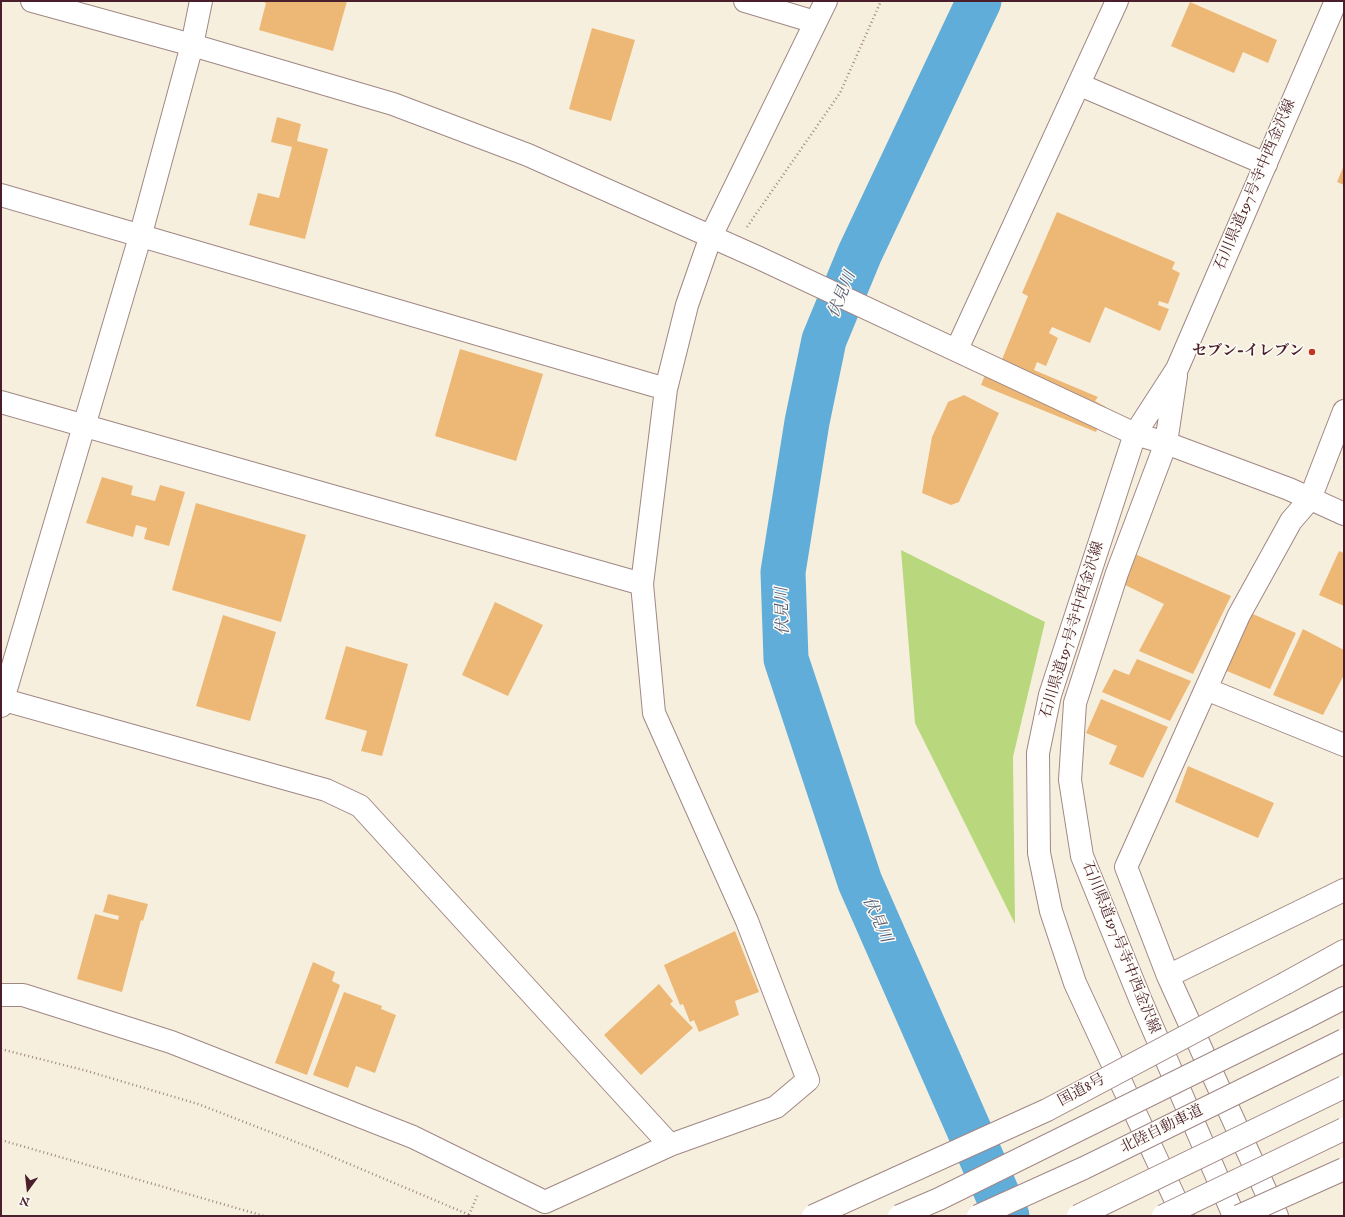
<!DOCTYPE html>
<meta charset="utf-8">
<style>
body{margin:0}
#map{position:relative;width:1345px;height:1217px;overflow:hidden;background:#f7efdd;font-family:"IM FELL English",serif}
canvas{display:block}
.frame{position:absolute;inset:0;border:2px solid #4a1f2b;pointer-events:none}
.north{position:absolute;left:8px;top:1169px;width:40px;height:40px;-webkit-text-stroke:3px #fdfcf7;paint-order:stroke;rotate:195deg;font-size:11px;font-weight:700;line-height:16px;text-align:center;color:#4a1f2b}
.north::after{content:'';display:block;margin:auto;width:14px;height:18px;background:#4a1f2b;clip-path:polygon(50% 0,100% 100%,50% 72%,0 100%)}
</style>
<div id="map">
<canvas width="1345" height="1217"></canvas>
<div class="frame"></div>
<div class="north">N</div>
</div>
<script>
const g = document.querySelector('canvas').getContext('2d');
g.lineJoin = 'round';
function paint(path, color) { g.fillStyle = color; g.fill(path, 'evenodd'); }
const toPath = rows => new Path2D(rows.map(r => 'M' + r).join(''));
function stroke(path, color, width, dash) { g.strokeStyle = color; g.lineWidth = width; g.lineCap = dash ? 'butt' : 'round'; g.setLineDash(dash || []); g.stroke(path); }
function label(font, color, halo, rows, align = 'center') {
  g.font = font + ' "IM FELL English","Noto Serif JP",serif'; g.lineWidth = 3; g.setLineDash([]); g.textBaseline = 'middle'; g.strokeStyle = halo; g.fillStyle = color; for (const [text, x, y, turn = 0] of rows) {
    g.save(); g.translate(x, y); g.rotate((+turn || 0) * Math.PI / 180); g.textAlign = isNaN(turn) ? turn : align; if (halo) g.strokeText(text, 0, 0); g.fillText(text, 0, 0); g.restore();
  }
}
const green = toPath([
 [901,550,1045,622,1013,757,1015,924,915,723]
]);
const river = toPath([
 [979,1,860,253,824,340,807,422,783,572,786,659,860,882,1007,1216]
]);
const building = toPath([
 [261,1,347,1,333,51,259,30,266,3],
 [1190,2,1277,40,1268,63,1243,52,1234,73,1171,46],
 [592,28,635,40,611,121,569,109],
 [277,117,301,124,297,141,328,149,305,239,249,225,258,193,279,198,292,147,271,142],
 [1344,165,1344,185,1337,182],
 [1057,212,1175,262,1172,269,1180,273,1168,304,1159,301,1158,305,1169,309,1160,331,1105,307,1090,343,1052,327,1049,333,1058,338,1046,366,1037,362,1034,370,1098,397,1095,401,1106,407,1096,432,981,385,985,375,994,379,1028,296,1022,293],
 [460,349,543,374,516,461,435,436],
 [964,395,999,413,959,502,951,505,922,493,932,437,948,402],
 [102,477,133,486,131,495,155,501,160,485,185,492,169,546,144,539,147,528,136,525,133,537,86,523],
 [196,503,306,535,281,622,172,590],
 [1339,551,1344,553,1344,606,1319,595],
 [1135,554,1231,596,1193,674,1139,651,1164,604,1121,583],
 [495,602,543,625,508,696,462,675],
 [1246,611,1296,633,1270,689,1222,669],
 [223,615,276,632,250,721,196,706],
 [1303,629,1344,650,1344,675,1323,715,1273,695],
 [346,646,408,664,382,756,361,751,367,731,325,719],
 [1137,659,1191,681,1170,721,1102,692,1114,669,1129,675],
 [1101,699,1168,727,1143,778,1109,764,1117,746,1086,733],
 [1188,766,1274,803,1258,838,1175,802],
 [108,894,148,904,143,921,141,920,122,992,77,979,95,914,118,920,119,916,103,912],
 [735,931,759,992,735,1001,739,1015,699,1032,694,1020,690,1022,683,1004,680,1005,664,965],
 [313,962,335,972,332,981,340,985,307,1075,275,1063],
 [659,984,673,1001,670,1004,693,1028,641,1075,604,1035],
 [344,992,382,1006,381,1009,396,1015,375,1073,356,1066,348,1088,313,1075]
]);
const path = toPath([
 [747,227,840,93,881,1],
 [1,1049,87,1071,198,1104,314,1149,472,1216],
 [1,1140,264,1216],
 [469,1215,478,1194]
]);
const street = toPath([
 [745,1,815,22],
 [1080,85,1266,164],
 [1,195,666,389],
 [957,349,1117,1],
 [1,402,642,584],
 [1206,689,1344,745],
 [1,699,326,790,360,806,670,1145],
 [1,706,140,237,192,45,201,1],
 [1168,976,1344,890],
 [1,995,23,995,171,1042,413,1137,545,1202,670,1145,776,1107,808,1080,747,921,654,713,642,584,666,389,687,305,711,236,826,1],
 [1277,1216,1168,976,1126,867,1239,615,1291,521,1310,499,1344,411]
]);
const secondary = toPath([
 [32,1,192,45,393,104,528,155,757,257,1135,434,1166,443,1289,489,1344,514],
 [1176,376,1166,443,1117,573,1075,703,1070,780,1082,856,1141,1001,1234,1216],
 [1183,1216,1075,983,1051,911,1039,853,1038,753,1050,695,1135,434,1177,369,1336,1]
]);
const highway = toPath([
 [1286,983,1344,951],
 [1303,1019,1344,998]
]);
const highwayBridge = toPath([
 [813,1216,1047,1110,1286,983],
 [899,1216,939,1199,1303,1019],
 [978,1216,1084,1168,1344,1040],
 [1078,1216,1344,1087],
 [1163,1216,1344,1129],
 [1239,1216,1344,1169]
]);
const markers = [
 [1312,352,4,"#c8321e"]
];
const streetNames = [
 ["石川県道197号寺中西金沢線",1256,185,-67],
 ["石川県道197号寺中西金沢線",1073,630,-73],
 ["石川県道197号寺中西金沢線",1120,948,68],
 ["国道8号",1082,1091,-28],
 ["北陸自動車道",1162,1130,-26]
];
const poiNames = [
 ["セブン-イレブン",1304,352]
];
const waterNames = [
 ["伏見川",843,295,-68],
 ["伏見川",784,611,-92],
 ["伏見川",876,920,66]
];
paint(green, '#b9d87e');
stroke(river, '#60add9', 45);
paint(building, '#edb876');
stroke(street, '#a08784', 24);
stroke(secondary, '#a08784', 24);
stroke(highway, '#a08784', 24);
stroke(path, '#a08784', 2.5, [1, 3]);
stroke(street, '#fff', 22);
stroke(secondary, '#fff', 22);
stroke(highway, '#fff', 22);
stroke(highwayBridge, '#a08784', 24, []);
stroke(highwayBridge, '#fff', 22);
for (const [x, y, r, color] of markers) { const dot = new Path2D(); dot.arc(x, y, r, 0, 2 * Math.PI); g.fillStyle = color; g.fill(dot); stroke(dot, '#fdfcf7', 1.5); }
label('15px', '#4a1f2b', '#fdfcf7', streetNames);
label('bold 15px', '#4a1f2b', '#fdfcf7', poiNames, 'right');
label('italic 16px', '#535871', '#fdfcf7', waterNames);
</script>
